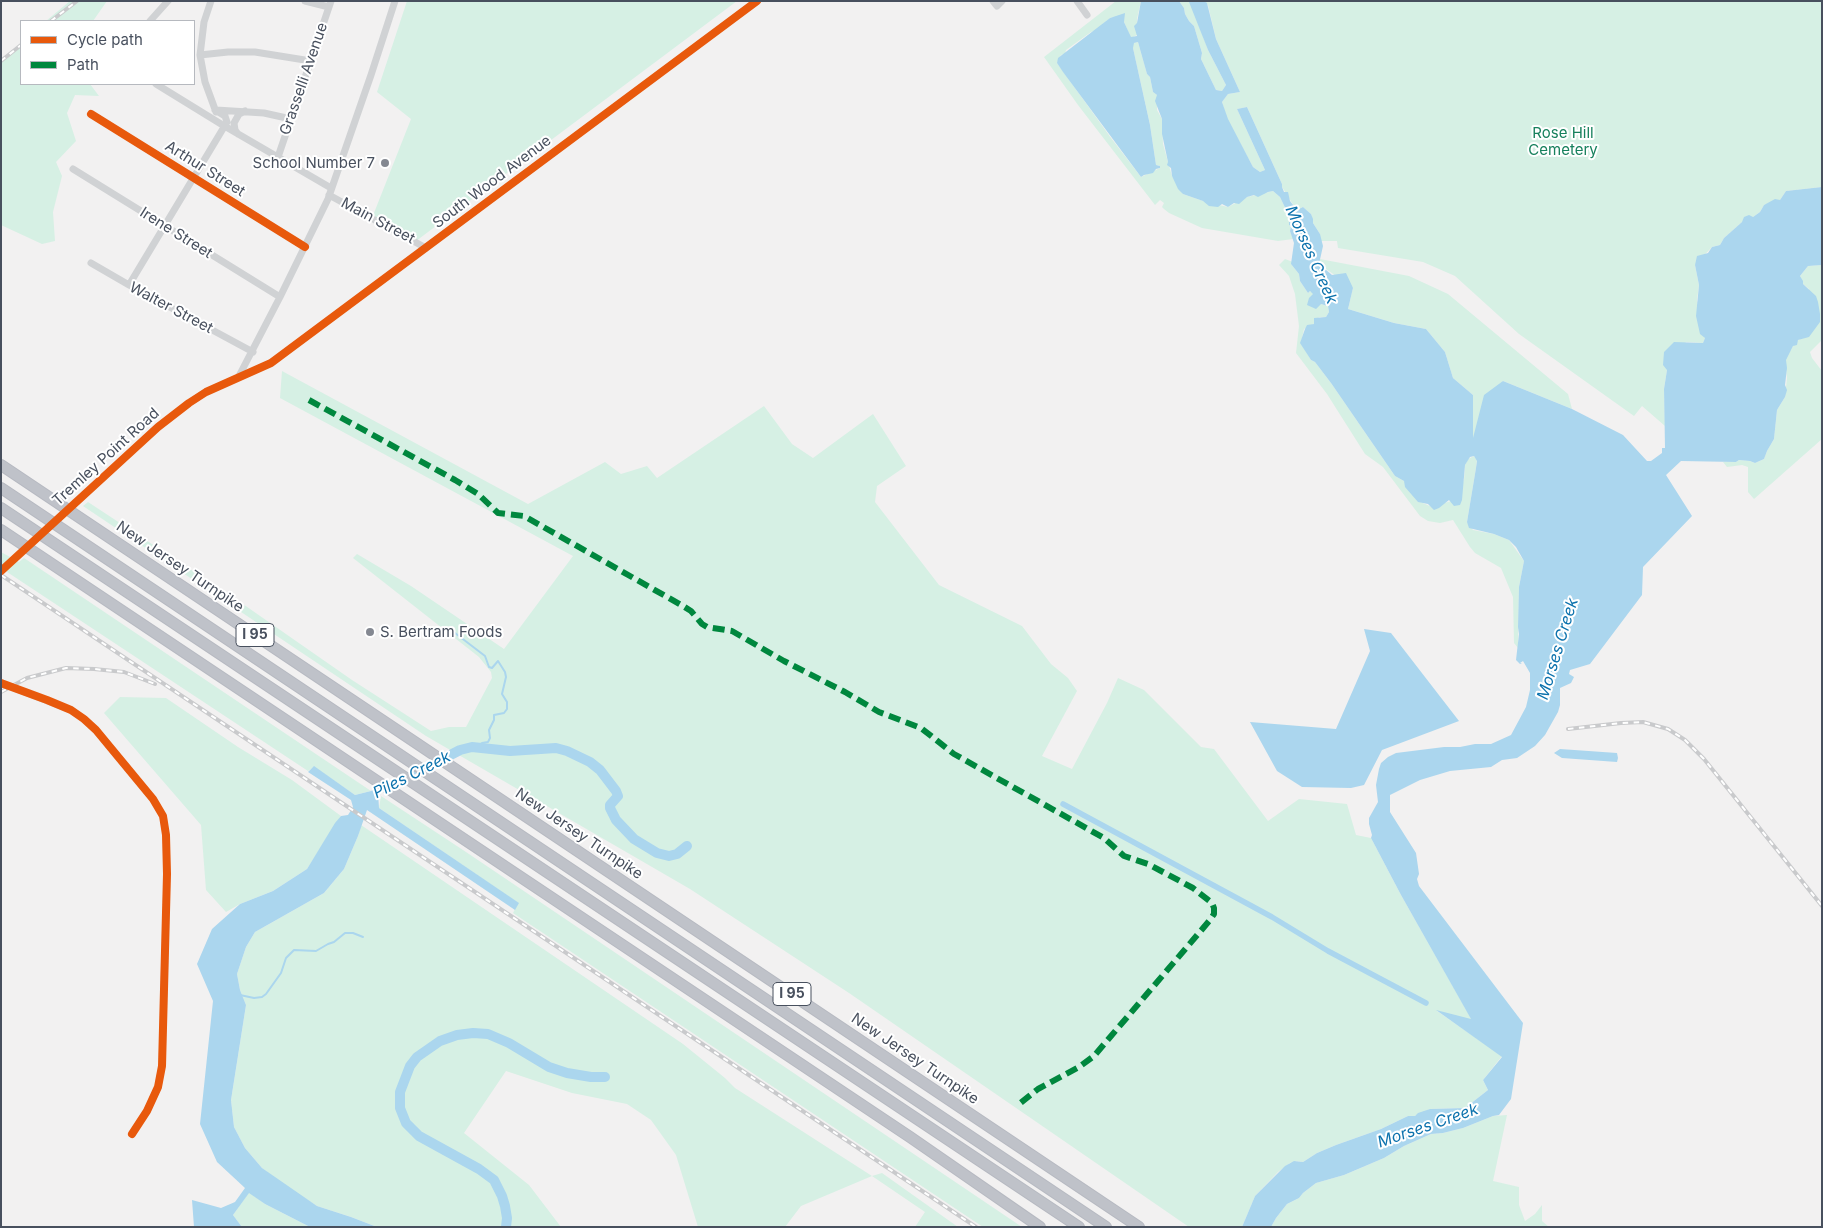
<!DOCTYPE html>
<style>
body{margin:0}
#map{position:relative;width:1823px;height:1228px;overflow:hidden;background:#f2f1f1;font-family:Inter,sans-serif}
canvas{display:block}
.frame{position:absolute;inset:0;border:2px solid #48505e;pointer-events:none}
.legend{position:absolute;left:20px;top:20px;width:175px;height:65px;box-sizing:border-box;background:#fff;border:1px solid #b6b9bf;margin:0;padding:6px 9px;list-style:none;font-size:15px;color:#48505e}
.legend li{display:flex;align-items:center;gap:10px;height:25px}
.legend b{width:25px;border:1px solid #b6b9bf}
</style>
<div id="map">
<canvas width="1823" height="1228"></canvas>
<div class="frame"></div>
<ul class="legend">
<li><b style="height:6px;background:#e8590c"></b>Cycle path</li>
<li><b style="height:6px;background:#00873e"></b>Path</li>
</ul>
</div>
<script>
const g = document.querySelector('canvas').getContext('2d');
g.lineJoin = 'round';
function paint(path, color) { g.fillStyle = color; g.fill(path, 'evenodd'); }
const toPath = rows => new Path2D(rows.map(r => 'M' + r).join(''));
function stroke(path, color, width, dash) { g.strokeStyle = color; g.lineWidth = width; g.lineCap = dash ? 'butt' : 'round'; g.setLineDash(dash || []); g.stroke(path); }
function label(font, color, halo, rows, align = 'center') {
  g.font = font + ' Inter,sans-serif'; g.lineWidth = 4; g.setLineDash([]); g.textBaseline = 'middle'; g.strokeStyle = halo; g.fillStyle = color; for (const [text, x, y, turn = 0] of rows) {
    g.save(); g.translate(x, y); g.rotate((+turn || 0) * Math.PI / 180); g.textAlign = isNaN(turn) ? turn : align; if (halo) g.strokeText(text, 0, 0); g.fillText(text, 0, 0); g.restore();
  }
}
const green = toPath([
 [70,1,107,1,93,21,46,21],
 [407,1,737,1,416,241,372,218,411,119,377,92],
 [1116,1,1141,1,1137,19,1137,35,1131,38,1124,22,1114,17,1110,18,1095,31,1091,32,1066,50,1065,54,1061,55,1057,63,1111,138,1141,177,1160,168,1160,166,1156,165,1150,125,1133,48,1133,43,1138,42,1147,74,1150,77,1153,92,1157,95,1157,110,1162,119,1163,144,1172,176,1183,194,1206,202,1228,207,1247,197,1273,191,1280,197,1289,216,1289,225,1291,226,1290,231,1293,239,1278,241,1202,228,1169,213,1164,209,1162,207,1164,203,1160,200,1155,205,1078,105,1044,57],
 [1179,1,1190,1,1208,50,1226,85,1222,91,1216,90,1201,59,1202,53,1194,26,1189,21,1185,14,1184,8],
 [1204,1,1822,1,1822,187,1786,191,1780,200,1764,205,1760,212,1753,217,1742,222,1724,238,1720,245,1712,247,1695,265,1699,285,1697,300,1705,338,1703,343,1686,342,1667,370,1664,389,1665,426,1642,406,1634,416,1519,334,1455,276,1423,262,1338,248,1337,241,1320,241,1320,234,1313,223,1311,214,1303,207,1297,210,1294,206,1282,187,1282,184,1247,107,1237,109,1265,170,1260,172,1253,167,1227,119,1222,102,1228,94,1240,92,1216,39,1208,5],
 [21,43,21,84,90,84,99,96,75,95,67,113,76,141,56,162,62,176,53,212,55,241,42,244,1,225,1,60],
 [1285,259,1293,262,1291,264,1299,274,1300,281,1308,293,1310,291,1314,294,1313,296,1321,304,1328,306,1329,312,1326,317,1319,317,1314,324,1304,329,1301,343,1311,360,1315,362,1331,383,1395,476,1404,481,1418,501,1432,507,1451,501,1464,480,1465,465,1468,459,1474,456,1477,460,1476,468,1467,522,1473,530,1494,534,1509,540,1524,561,1519,587,1518,648,1514,643,1513,597,1501,568,1475,553,1470,547,1453,520,1440,523,1428,521,1420,516,1383,467,1365,454,1327,394,1296,353,1299,326,1295,294,1289,276,1279,265],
 [1320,259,1409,276,1448,294,1568,394,1572,409,1503,381,1473,440,1473,395,1453,378,1445,352,1426,329,1394,323,1348,309,1353,288,1319,264],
 [1822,265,1822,340,1810,352,1812,358,1822,371,1822,439,1754,499,1748,492,1748,467,1742,465,1727,467,1723,462,1736,462,1739,460,1750,461,1755,463,1764,459,1767,451,1774,439,1777,410,1785,397,1787,378,1785,360,1793,346,1798,340,1805,337,1809,289,1803,284,1800,276,1808,266],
 [282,371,528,504,605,462,621,474,647,466,657,478,764,406,792,444,813,458,873,414,906,466,877,486,875,502,939,585,1022,626,1051,664,1068,678,1077,691,1042,756,1072,769,1107,703,1118,678,1144,690,1201,747,1214,749,1268,821,1299,799,1347,804,1356,835,1371,838,1401,895,1472,1020,1437,1011,1502,1056,1483,1080,1488,1090,1465,1108,1430,1109,1415,1116,1408,1116,1381,1129,1336,1145,1317,1153,1303,1162,1296,1161,1290,1163,1278,1172,1255,1196,1242,1227,1189,1227,849,993,690,889,426,736,83,506,88,502,240,602,352,680,431,731,449,727,466,727,492,678,491,672,479,657,353,558,357,554,411,586,504,649,573,556,280,398],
 [1,552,19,562,24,558,371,791,355,795,314,767,308,771,1,568],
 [120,697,166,698,238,747,292,780,341,816,307,869,273,891,240,904,226,912,206,890,201,825,104,713],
 [381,796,466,852,1022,1227,983,1227,513,913,518,903,379,808],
 [361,825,683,1044,725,1078,735,1088,872,1176,882,1173,958,1227,915,1227,925,1212,872,1176,801,1206,785,1227,698,1227,676,1155,651,1120,627,1104,572,1093,506,1071,464,1133,529,1185,561,1227,377,1227,351,1217,317,1206,281,1183,262,1168,245,1148,234,1127,231,1100,246,1005,240,990,237,974,246,947,255,932,324,893,344,869,358,836],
 [1507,1115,1493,1181,1519,1187,1519,1205,1525,1221,1535,1214,1542,1205,1542,1221,1549,1227,1271,1227,1276,1218,1287,1204,1299,1198,1303,1193,1316,1183,1344,1175,1384,1158,1404,1146,1431,1134,1443,1133,1463,1128,1493,1116],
 [249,1192,265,1204,310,1227,242,1227,233,1215]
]);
const water = toPath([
 [1141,1,1179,1,1184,8,1185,14,1189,21,1194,26,1202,53,1201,59,1216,90,1222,91,1226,85,1208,50,1189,2,1204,1,1207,3,1216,39,1240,92,1228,94,1222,102,1228,119,1253,167,1260,172,1265,170,1237,109,1247,107,1282,184,1282,187,1284,192,1288,192,1290,201,1297,210,1303,207,1311,214,1313,219,1313,223,1320,234,1323,246,1319,264,1332,275,1346,273,1353,288,1348,309,1394,323,1426,329,1445,352,1453,378,1473,395,1473,438,1484,395,1503,381,1572,409,1623,435,1647,461,1651,461,1662,453,1662,448,1665,448,1664,389,1667,370,1663,365,1664,352,1674,342,1703,343,1705,338,1700,334,1696,316,1699,285,1695,265,1697,256,1708,253,1712,247,1720,245,1724,238,1742,222,1744,217,1749,215,1753,217,1760,212,1764,205,1775,199,1780,200,1786,191,1822,187,1822,265,1808,266,1800,276,1803,281,1803,284,1816,296,1818,302,1820,314,1820,322,1809,337,1798,340,1797,345,1793,346,1786,360,1787,368,1785,385,1787,390,1785,397,1777,410,1774,439,1767,451,1764,459,1755,463,1750,461,1739,460,1736,462,1681,461,1666,475,1692,516,1643,567,1642,595,1590,664,1570,670,1569,674,1574,677,1571,683,1560,688,1560,705,1558,712,1545,735,1535,746,1517,758,1502,760,1491,767,1450,771,1420,780,1390,795,1390,812,1416,853,1419,874,1417,879,1419,886,1523,1023,1511,1099,1499,1115,1493,1116,1463,1128,1443,1133,1431,1134,1404,1146,1384,1158,1344,1175,1316,1183,1303,1193,1299,1198,1287,1204,1276,1218,1271,1227,1242,1227,1255,1196,1285,1166,1294,1161,1303,1162,1317,1153,1336,1145,1381,1129,1408,1116,1415,1116,1418,1113,1430,1109,1465,1108,1488,1090,1483,1080,1502,1057,1436,1010,1471,1019,1401,895,1371,838,1372,835,1369,824,1369,818,1378,802,1376,785,1379,769,1381,763,1388,757,1396,753,1444,747,1460,747,1475,744,1491,744,1511,735,1526,707,1530,690,1530,673,1523,661,1520,663,1522,664,1520,664,1516,660,1519,634,1518,627,1519,587,1524,561,1516,547,1509,540,1494,534,1469,528,1467,522,1476,468,1477,461,1474,456,1470,457,1465,465,1462,500,1460,505,1454,506,1449,500,1439,508,1434,510,1428,504,1418,502,1405,487,1404,481,1395,476,1331,383,1315,362,1311,360,1300,343,1305,329,1307,325,1314,324,1314,318,1326,317,1329,312,1328,306,1321,304,1316,309,1307,305,1309,298,1313,294,1310,291,1308,293,1300,281,1299,274,1291,264,1294,243,1290,231,1291,226,1289,225,1289,216,1280,197,1273,191,1268,192,1258,197,1254,195,1247,197,1239,204,1234,203,1228,207,1222,204,1218,207,1209,206,1203,201,1183,194,1178,189,1172,176,1171,168,1167,165,1168,162,1162,134,1162,119,1155,101,1157,95,1153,92,1150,77,1147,74,1138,42,1134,43,1133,48,1150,125,1156,165,1160,166,1160,168,1156,169,1153,173,1144,175,1141,177,1063,72,1057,63,1058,58,1110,18,1125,13,1124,22,1131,37,1137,36,1134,26,1137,23],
 [1364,629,1391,633,1459,721,1382,750,1364,785,1351,788,1302,787,1277,771,1250,722,1336,729,1370,651],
 [1560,749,1617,753,1618,758,1617,762,1562,758,1554,753],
 [449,752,457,755,449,757,378,793,379,808,519,903,515,910,367,810,358,836,344,869,324,893,255,932,246,947,237,974,240,990,246,1005,231,1100,234,1127,245,1148,262,1168,317,1206,351,1217,377,1227,310,1227,265,1204,249,1193,233,1215,242,1227,194,1227,192,1200,221,1208,235,1202,245,1188,217,1162,200,1124,213,1001,197,964,212,929,240,904,273,891,307,869,335,823,341,816,348,815,353,807,351,800,308,772,314,766,355,795,371,791]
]);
const stream = toPath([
 [455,633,485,656,489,667,492,668,498,661,505,672,506,677,502,694,507,702,507,709,504,713,494,715,494,720,489,730,490,738,488,742,482,743,475,748],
 [240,995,254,998,262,997,266,994,281,973,286,958,294,950,316,951,328,944,334,942,345,933,353,933,363,937]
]);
const canal = toPath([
 [1063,804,1272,917,1328,951,1426,1003]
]);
const river = toPath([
 [441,760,460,750,472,747,510,751,556,748,567,751,590,762,600,770,616,791,618,796,610,805,610,808,616,820,634,839,657,853,669,856,677,854,687,846],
 [506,1227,507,1218,505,1206,502,1196,494,1180,479,1169,419,1136,406,1123,400,1108,400,1092,410,1066,417,1057,440,1041,457,1035,473,1033,488,1034,509,1043,549,1067,567,1073,591,1077,605,1077]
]);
const minor = toPath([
 [211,1,204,22,200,55,205,82,216,112],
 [305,1,329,7],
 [993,1,997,6,1002,1],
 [1077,1,1087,15],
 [150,21,168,1],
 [200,55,228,52,255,52,311,61],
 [156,84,221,124,331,188],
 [216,110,264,113,291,119],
 [91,114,305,247],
 [238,134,235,130,234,123,239,114,245,111],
 [278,157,331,1],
 [73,169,280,297],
 [329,195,426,248],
 [91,263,129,285,253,352],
 [129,285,227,122,225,116,215,110],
 [239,376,280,297,328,199,371,75,395,1],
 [81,498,158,427,189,403,206,392,271,363,757,1],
 [71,710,84,719,96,730,153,799,163,816,166,835,167,874,162,1066,158,1087,147,1111,132,1134]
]);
const highway = toPath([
 [1,465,1139,1227],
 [1,488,1106,1227],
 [1,508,1079,1227],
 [1,530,910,1137,1040,1227]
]);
const rail = toPath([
 [51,21,77,1],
 [1,61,21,45],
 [1,575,976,1227],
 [1,692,27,678,66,668,94,669,124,672,155,684],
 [1568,729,1621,723,1643,722,1668,729,1685,740,1704,759,1822,906]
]);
const minorBridge = toPath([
 [1,571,81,498],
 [1,683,71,710]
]);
const quiet = toPath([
 [309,400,455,480,478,494,498,513,524,516,683,606,691,611,702,624,707,627,732,631,784,661,845,692,879,712,921,728,954,754,1104,838,1124,856,1148,864,1193,888,1212,903,1214,908,1214,914,1210,920,1094,1056,1079,1067,1038,1089,1018,1105]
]);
const cycleway = toPath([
 [91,114,305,247],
 [1,571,158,427,189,403,206,392,271,363,757,1],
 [1,683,47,700,71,710,84,719,96,730,153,799,163,816,166,835,167,874,162,1066,158,1087,147,1111,132,1134]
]);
const markers = [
 [385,163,5,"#848891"],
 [370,632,5,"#848891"]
];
const shields = [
 [255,635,38],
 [792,994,38]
];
const shieldNames = [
 ["I 95",255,635],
 ["I 95",792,994]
];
const streetNames = [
 ["Grasselli Avenue",304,79,-71],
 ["Arthur Street",205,169,32],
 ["South Wood Avenue",492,182,-37],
 ["Main Street",378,221,28],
 ["Irene Street",176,233,32],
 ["Walter Street",171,308,28],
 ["Tremley Point Road",106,457,-42],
 ["New Jersey Turnpike",180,567,34],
 ["New Jersey Turnpike",579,834,34],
 ["New Jersey Turnpike",915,1059,34]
];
const parkNames = [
 ["Rose Hill",1563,133],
 ["Cemetery",1563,150]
];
const poiNames = [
 ["School Number 7",375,163],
 ["S. Bertram Foods",380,632,"left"]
];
const waterNames = [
 ["Morses Creek",1311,255,66],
 ["Morses Creek",1558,649,-73],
 ["Piles Creek",412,775,-27],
 ["Morses Creek",1428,1126,-19]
];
paint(green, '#d6f0e4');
paint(water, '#abd6ee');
stroke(stream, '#abd6ee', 2);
stroke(canal, '#abd6ee', 5.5);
stroke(river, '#abd6ee', 10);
stroke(highway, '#b6b9c1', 12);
stroke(minor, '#d0d2d4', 7);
stroke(highway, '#bfc2c9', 10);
stroke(rail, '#c9cacc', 4);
stroke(rail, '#fff', 2, [5.5]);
stroke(minorBridge, '#d0d2d4', 7);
stroke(quiet, '#00873e', 6, [12, 6]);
stroke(cycleway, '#e8590c', 8);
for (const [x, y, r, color] of markers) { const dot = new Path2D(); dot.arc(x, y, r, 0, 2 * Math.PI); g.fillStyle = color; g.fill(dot); stroke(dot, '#fff', 2); }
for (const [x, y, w] of shields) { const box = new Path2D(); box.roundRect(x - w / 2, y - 11.5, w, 23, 4); g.fillStyle = '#fff'; g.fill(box); stroke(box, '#48505e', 1); }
label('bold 14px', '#48505e', null, shieldNames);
label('15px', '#48505e', '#fff', streetNames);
label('15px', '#17815d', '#fff', parkNames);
label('15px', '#48505e', '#fff', poiNames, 'right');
label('italic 16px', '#0c72ad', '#fff', waterNames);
</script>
